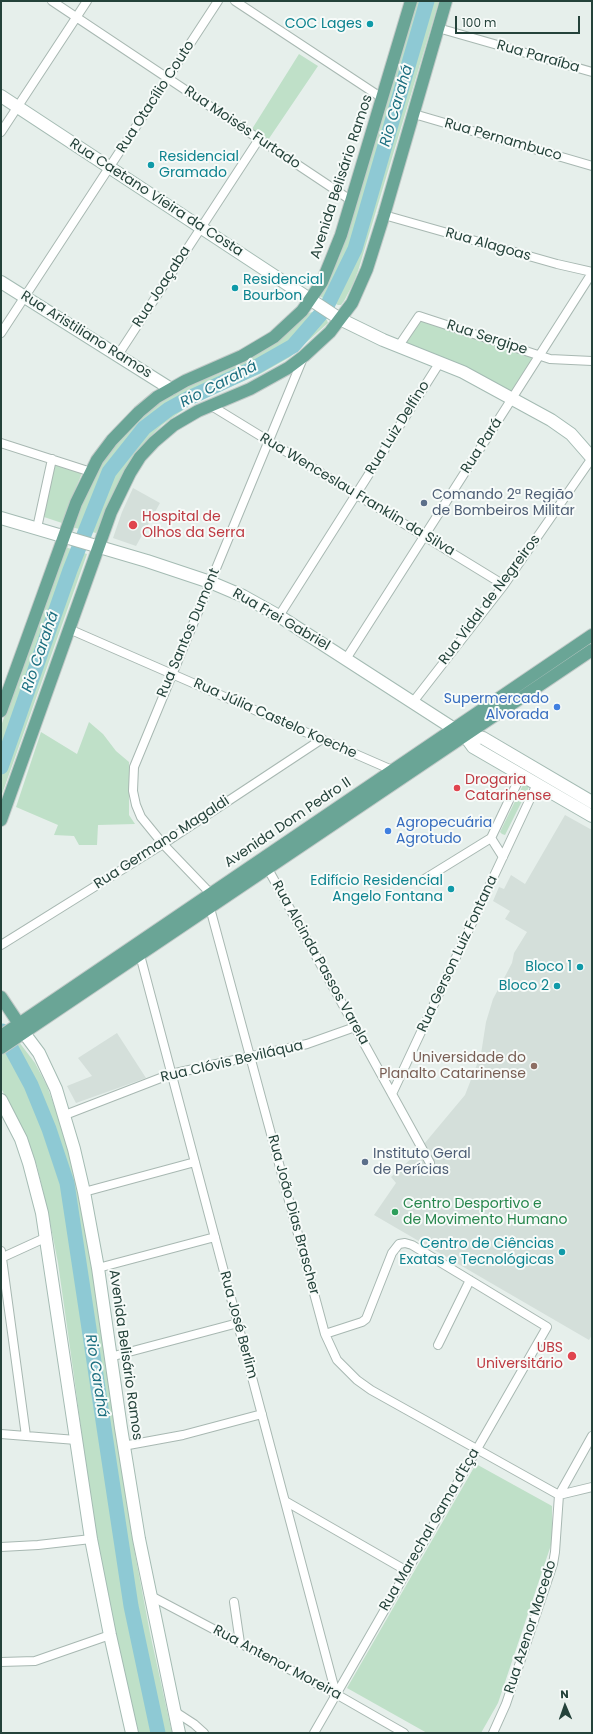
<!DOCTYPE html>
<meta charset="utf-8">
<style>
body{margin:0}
#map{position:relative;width:593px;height:1734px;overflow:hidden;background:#e6efeb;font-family:Poppins,sans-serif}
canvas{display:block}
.frame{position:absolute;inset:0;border:2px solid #24423a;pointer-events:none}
.north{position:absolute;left:545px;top:1686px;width:40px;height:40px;-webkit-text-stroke:3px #f7fbf9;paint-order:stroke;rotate:358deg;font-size:11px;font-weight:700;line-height:16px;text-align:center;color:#24423a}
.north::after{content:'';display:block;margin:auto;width:14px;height:18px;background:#24423a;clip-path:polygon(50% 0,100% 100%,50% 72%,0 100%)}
.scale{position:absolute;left:455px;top:16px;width:125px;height:18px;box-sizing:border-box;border:2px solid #24423a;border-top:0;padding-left:5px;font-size:12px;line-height:14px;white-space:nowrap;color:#24423a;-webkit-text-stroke:3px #f7fbf9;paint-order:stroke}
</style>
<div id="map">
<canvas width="593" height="1734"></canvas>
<div class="frame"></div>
<div class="north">N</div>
<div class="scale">100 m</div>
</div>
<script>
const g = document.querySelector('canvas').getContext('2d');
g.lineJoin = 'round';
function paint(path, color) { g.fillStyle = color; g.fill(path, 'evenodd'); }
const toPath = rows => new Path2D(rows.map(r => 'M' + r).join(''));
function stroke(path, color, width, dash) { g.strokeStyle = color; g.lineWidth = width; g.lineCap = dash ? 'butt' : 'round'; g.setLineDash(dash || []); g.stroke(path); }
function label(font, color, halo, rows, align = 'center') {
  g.font = font + ' Poppins,sans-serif'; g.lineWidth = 4; g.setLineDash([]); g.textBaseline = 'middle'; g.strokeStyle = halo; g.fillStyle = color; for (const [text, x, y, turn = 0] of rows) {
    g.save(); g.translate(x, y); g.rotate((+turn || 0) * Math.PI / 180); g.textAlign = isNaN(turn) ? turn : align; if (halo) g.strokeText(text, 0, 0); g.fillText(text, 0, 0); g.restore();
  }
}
const built = toPath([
 [133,488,160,503,136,546,113,538,122,512],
 [565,815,592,830,592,1335,589,1340,374,1215,396,1183,391,1177,414,1156,465,1095,481,1054,486,1022,493,999,512,963,514,953,527,932,505,919,510,911,493,901,499,887,504,889,511,875,525,884],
 [117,1033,146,1078,76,1103,67,1086,92,1076,78,1058]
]);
const green = toPath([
 [416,1,439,1,358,271,353,284,344,301,341,305,338,305,321,297,321,293,339,258,347,236],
 [299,54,318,66,268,140,252,129],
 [312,312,327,320,328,323,290,357,262,373,193,403,162,425,149,438,121,477,96,533,71,527,91,479,108,454,126,431,148,411,182,388,221,373,253,357,279,340,307,314],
 [420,319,537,357,511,397,401,346],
 [55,463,82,473,62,523,44,517],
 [65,547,87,554,1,797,1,726],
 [89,722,103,734,116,751,129,762,129,815,135,824,98,825,97,845,79,845,74,836,54,835,58,825,16,807,41,732,77,754],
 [524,783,530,785,505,835,502,834,500,832],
 [19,1042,35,1063,47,1086,63,1130,73,1165,92,1262,133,1543,150,1633,172,1733,139,1733,115,1641,90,1498,74,1376,58,1263,48,1212,37,1166,27,1138,1,1088,1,1053],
 [476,1464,552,1506,552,1542,498,1703,481,1733,427,1733,347,1688]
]);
const river = toPath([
 [1,767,70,570,109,472,144,428,169,409,189,398,256,367,293,346,326,308,355,249,427,1],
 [2,1031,31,1085,49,1129,67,1183,131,1606,158,1733]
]);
const street = toPath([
 [52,1,352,201],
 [235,1,382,98],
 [438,28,592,72],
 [414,114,592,166],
 [1,132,87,1],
 [384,215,557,264,592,272],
 [1,333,218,1],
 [398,347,419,316,550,359,592,361],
 [118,355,259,139],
 [210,405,504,585],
 [1,443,91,472],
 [37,528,52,459],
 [279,616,440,362],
 [69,629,392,770],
 [346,659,592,273],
 [413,702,504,585,592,458],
 [503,857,491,838,521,775],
 [268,869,430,1163],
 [423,880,491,838],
 [210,893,163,844,141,817,136,805,133,791,134,767,303,358],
 [210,908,325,1334,337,1360,357,1380,371,1390,559,1495],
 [1,945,163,844,322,739],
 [140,955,336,1694],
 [392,1094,537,784],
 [65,1115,171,1074,307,1044,355,1027],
 [84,1192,195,1162],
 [1,1251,26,1436],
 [1,1258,47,1237],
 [98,1268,215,1237],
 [438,1345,470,1280],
 [110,1357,238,1323],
 [1,1434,76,1440],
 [123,1446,183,1435,262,1414],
 [559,1495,592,1487],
 [285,1501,407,1571],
 [1,1547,38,1545,91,1539],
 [149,1595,336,1694,404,1733],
 [234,1602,240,1643],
 [1,1662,35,1661,110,1635],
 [174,1711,194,1724,204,1733],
 [314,1733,547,1327,412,1245,405,1243,399,1244,392,1253,366,1319,362,1322,325,1334],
 [493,1733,506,1704,553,1564,555,1552,559,1495,592,1436]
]);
const secondary = toPath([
 [1,96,340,319,383,340,463,372,551,420,571,434,592,458],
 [1,282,171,389],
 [1,518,147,561,210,582,243,596,279,616,465,736,483,738,592,802],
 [465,736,473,747,592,816],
 [24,1033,39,1053,56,1089,74,1149,84,1192,98,1268,121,1428,139,1539,179,1733],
 [1,1100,21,1139,29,1163,42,1213,91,1539,110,1635,132,1733]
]);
const primary = toPath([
 [1,711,76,503,97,460,112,440,139,412,157,397,185,381,242,356,274,337,302,311,322,282,341,235,411,1],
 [1,820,111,512,130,473,140,457,154,442,174,425,198,411,250,389,288,368,304,356,330,332,352,303,367,269,384,215,446,1],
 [1,997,23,1030],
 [1,1036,592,635],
 [1,1048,592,650]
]);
const markers = [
 [370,24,4,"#0f9aa8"],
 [151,165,4,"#0f9aa8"],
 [235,288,4,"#0f9aa8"],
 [424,503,4,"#5c6f8a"],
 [133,525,5,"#e0444e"],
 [557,707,4,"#3f7fe0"],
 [457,788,4,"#e0444e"],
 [388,831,4,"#3f7fe0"],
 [451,889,4,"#0f9aa8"],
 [580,967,4,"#0f9aa8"],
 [557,986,4,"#0f9aa8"],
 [534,1066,4,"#8d6e63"],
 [365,1162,4,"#5c6f8a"],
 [395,1212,4,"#2e9e5b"],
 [562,1252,4,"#0f9aa8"],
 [572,1356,5,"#e0444e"]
];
const cultureNames = [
 ["COC Lages",362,24],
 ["Residencial",159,157,"left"],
 ["Gramado",159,173,"left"],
 ["Residencial",243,280,"left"],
 ["Bourbon",243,296,"left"],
 ["Edifício Residencial",443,881],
 ["Angelo Fontana",443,897],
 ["Bloco 1",572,967],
 ["Bloco 2",549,986],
 ["Centro de Ciências",554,1244],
 ["Exatas e Tecnológicas",554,1260]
];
const streetNames = [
 ["Rua Paraíba",538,57,16],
 ["Rua Otacílio Couto",156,97,-57],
 ["Rua Moisés Furtado",242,128,34],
 ["Rua Pernambuco",503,140,16],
 ["Avenida Belisário Ramos",342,177,-72],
 ["Rua Caetano Vieira da Costa",156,198,33],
 ["Rua Alagoas",488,245,16],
 ["Rua Joaçaba",162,287,-57],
 ["Rua Aristiliano Ramos",86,335,32],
 ["Rua Sergipe",487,338,18],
 ["Rua Luiz Delfino",398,428,-58],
 ["Rua Pará",482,446,-57],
 ["Rua Wenceslau Franklin da Silva",357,495,31],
 ["Rua Vidal de Negreiros",490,600,-53],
 ["Rua Frei Gabriel",281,620,30],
 ["Rua Santos Dumont",189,633,-67],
 ["Rua Júlia Castelo Koeche",275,719,24],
 ["Avenida Dom Pedro II",288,823,-34],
 ["Rua Germano Magaldi",162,843,-33],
 ["Rua Gerson Luiz Fontana",458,954,-65],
 ["Rua Alcinda Passos Varela",320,963,61],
 ["Rua Clóvis Beviláqua",232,1062,-13],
 ["Rua João Dias Brascher",293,1215,75],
 ["Rua José Berlim",238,1325,75],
 ["Avenida Belisário Ramos",125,1355,82],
 ["Rua Marechal Gama d'Eça",430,1530,-60],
 ["Rua Azenor Macedo",531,1627,-72],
 ["Rua Antenor Moreira",277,1663,28]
];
const serviceNames = [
 ["Comando 2ª Região",432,495],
 ["de Bombeiros Militar",432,511],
 ["Instituto Geral",373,1154],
 ["de Perícias",373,1170]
];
const healthNames = [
 ["Hospital de",142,517],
 ["Olhos da Serra",142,533],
 ["Drogaria",465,780],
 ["Catarinense",465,796],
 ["UBS",563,1348,"right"],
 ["Universitário",563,1364,"right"]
];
const shopNames = [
 ["Supermercado",549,699],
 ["Alvorada",549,715],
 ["Agropecuária",396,823,"left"],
 ["Agrotudo",396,839,"left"]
];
const educationNames = [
 ["Universidade do",526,1058],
 ["Planalto Catarinense",526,1074]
];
const leisureNames = [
 ["Centro Desportivo e",403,1204],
 ["de Movimento Humano",403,1220]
];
const waterNames = [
 ["Rio Carahá",397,106,-74],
 ["Rio Carahá",219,385,-27],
 ["Rio Carahá",41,652,-71],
 ["Rio Carahá",96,1376,81]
];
paint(built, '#d4dfda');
paint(green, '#bfe0c8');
stroke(river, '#8ec9d4', 15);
stroke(street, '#a8b8b2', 10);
stroke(secondary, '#a4bbb3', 14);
stroke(primary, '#c2cac8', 14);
stroke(street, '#fff', 8);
stroke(secondary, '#fff', 12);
stroke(primary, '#6aa596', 12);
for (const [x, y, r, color] of markers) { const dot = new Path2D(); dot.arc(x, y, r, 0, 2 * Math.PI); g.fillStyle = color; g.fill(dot); stroke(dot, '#f7fbf9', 1.5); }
label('14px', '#0d838f', '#f7fbf9', cultureNames, 'right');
label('14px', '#24423a', '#f7fbf9', streetNames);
label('14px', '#4e5e75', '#f7fbf9', serviceNames, 'left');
label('14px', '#be3a42', '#f7fbf9', healthNames, 'left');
label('14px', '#366cbe', '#f7fbf9', shopNames, 'right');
label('14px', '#785e54', '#f7fbf9', educationNames, 'right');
label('14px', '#27864d', '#f7fbf9', leisureNames, 'left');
label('italic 15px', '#1c6f80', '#f7fbf9', waterNames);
</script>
